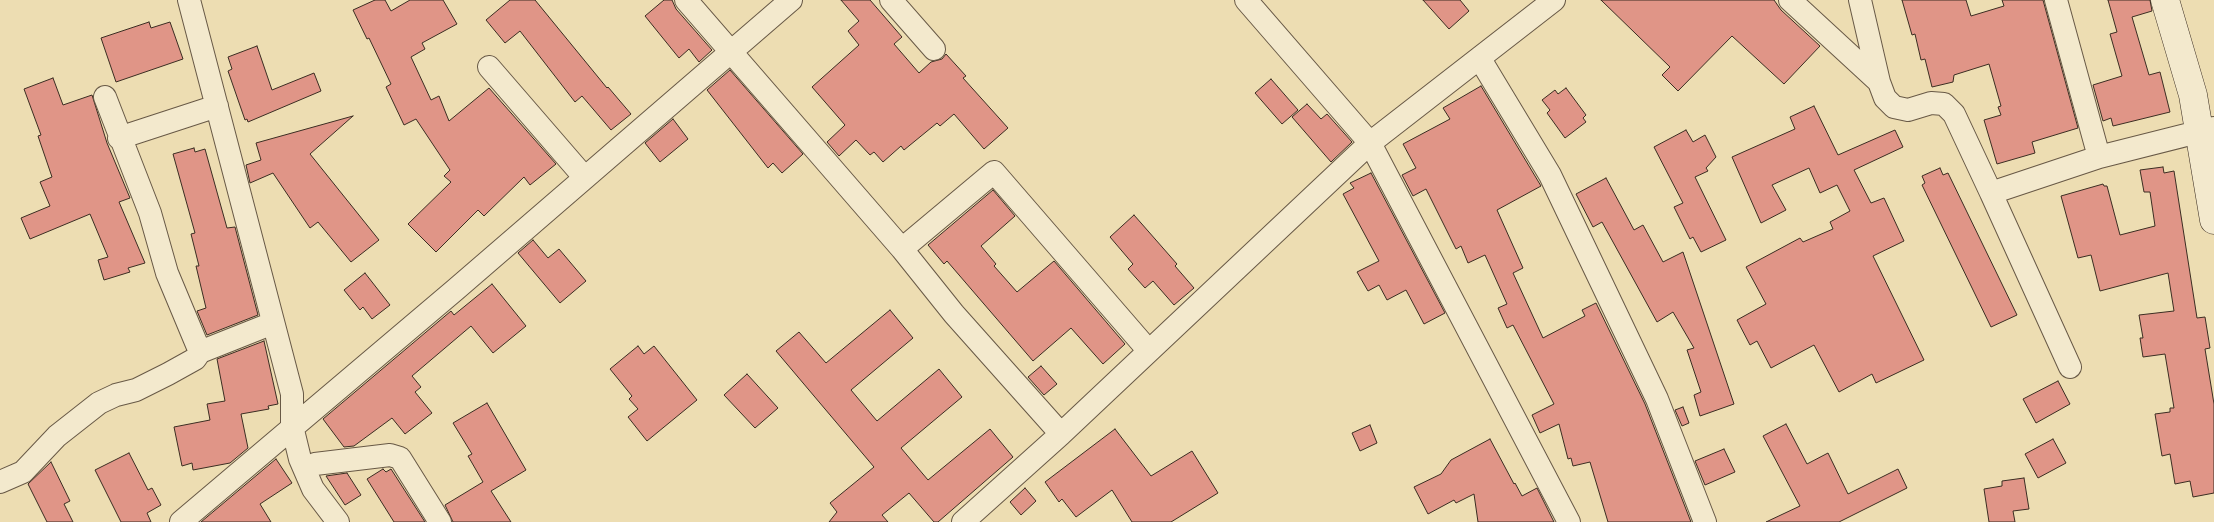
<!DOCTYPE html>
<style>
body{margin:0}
canvas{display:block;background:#edddb2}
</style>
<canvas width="2214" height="522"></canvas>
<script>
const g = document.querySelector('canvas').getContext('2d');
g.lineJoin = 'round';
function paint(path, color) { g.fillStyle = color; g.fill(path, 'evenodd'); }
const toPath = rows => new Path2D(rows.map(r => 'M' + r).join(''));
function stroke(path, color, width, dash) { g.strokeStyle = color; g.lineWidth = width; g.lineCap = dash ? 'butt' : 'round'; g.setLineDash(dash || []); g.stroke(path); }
const building = toPath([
 [375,0,385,0,391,11,410,0,443,0,457,24,422,43,425,49,411,57,431,100,439,96,449,121,489,88,556,164,530,185,524,177,484,216,478,210,436,252,408,224,451,182,444,176,450,170,416,119,404,125,386,87,391,84,369,38,367,39,353,10,375,0],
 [510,0,535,0,607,88,608,87,631,114,611,130,582,96,575,102,520,31,505,43,486,20,510,0],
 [664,0,672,0,676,9,712,50,699,62,689,49,679,58,645,16,664,0],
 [841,0,870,0,902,37,894,44,919,73,931,62,942,59,946,54,966,76,963,78,1008,128,984,149,954,114,940,126,937,123,904,150,901,146,883,162,874,152,870,155,856,140,839,156,827,142,845,125,812,87,859,45,848,31,859,21,841,0],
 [1423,0,1460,0,1469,11,1449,29,1423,0],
 [1601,0,1774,0,1781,10,1820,46,1784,84,1732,36,1678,91,1662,75,1670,67,1601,0],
 [1902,0,1966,0,1971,16,2004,6,2002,0,2043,0,2078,128,2032,142,2035,153,1997,164,1984,120,2001,115,1998,107,2001,106,1989,64,1954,75,1953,82,1932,87,1925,59,1921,60,1915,34,1912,35,1902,0],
 [2108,0,2150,0,2152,11,2132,17,2149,75,2160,72,2170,112,2113,126,2111,118,2103,121,2093,85,2122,76,2110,34,2117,32,2108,0],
 [149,22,151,28,170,22,183,59,116,82,101,38,149,22],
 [257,46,272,90,314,73,321,91,248,122,247,119,245,120,228,71,232,69,228,57,257,46],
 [730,70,803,154,782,173,773,163,768,168,707,90,730,70],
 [53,78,63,105,92,95,107,143,130,198,119,202,145,263,128,268,130,272,104,280,98,260,108,257,90,214,30,239,21,218,50,206,40,182,52,177,38,136,41,135,24,89,53,78],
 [1271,79,1298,110,1282,124,1255,93,1271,79],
 [1481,86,1541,186,1497,210,1523,268,1513,273,1543,338,1585,316,1582,310,1596,303,1645,404,1691,522,1608,522,1590,462,1573,466,1571,458,1568,459,1559,424,1540,433,1532,415,1554,404,1513,325,1507,328,1498,308,1507,304,1485,255,1468,263,1461,246,1456,249,1426,189,1413,196,1402,175,1416,168,1403,144,1450,119,1443,108,1481,86],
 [1566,88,1586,115,1583,118,1586,122,1565,138,1547,113,1550,110,1542,100,1555,90,1558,94,1566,88],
 [1307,104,1321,119,1327,114,1352,142,1331,162,1292,117,1307,104],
 [1814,106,1838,155,1895,130,1903,147,1854,170,1871,203,1884,198,1904,241,1873,256,1924,360,1876,383,1872,374,1839,392,1814,345,1771,368,1757,341,1750,345,1737,320,1766,304,1746,267,1800,238,1803,242,1833,229,1830,222,1850,211,1837,185,1820,193,1809,168,1772,185,1786,210,1761,223,1732,157,1795,129,1790,117,1814,106],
 [353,116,310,154,379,240,351,262,318,222,310,228,273,173,250,183,246,165,261,160,256,143,353,116],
 [673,119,688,139,660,162,645,143,673,119],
 [1686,130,1693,142,1705,135,1716,157,1706,168,1708,171,1695,177,1726,240,1701,252,1693,237,1690,239,1674,207,1683,203,1654,147,1686,130],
 [194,148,195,152,205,149,227,228,235,227,258,315,207,335,197,311,206,308,196,266,199,266,191,234,195,233,173,154,194,148],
 [2163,167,2164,173,2174,171,2197,318,2205,317,2210,348,2205,349,2214,404,2214,493,2193,497,2190,481,2175,484,2170,454,2162,456,2155,414,2170,412,2170,408,2174,408,2165,354,2143,357,2140,338,2143,338,2139,315,2174,311,2168,273,2100,291,2091,255,2078,258,2061,196,2103,184,2104,186,2107,186,2120,235,2155,226,2150,192,2144,192,2140,170,2163,167],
 [1940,168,1943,175,1948,173,2017,315,1991,327,1922,185,1925,183,1922,176,1940,168],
 [1371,173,1445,313,1424,324,1406,290,1387,300,1379,285,1368,291,1357,272,1379,261,1343,194,1354,188,1350,183,1371,173],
 [1606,178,1634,230,1643,225,1663,262,1683,252,1734,404,1700,416,1694,395,1701,392,1687,350,1694,348,1673,312,1657,322,1602,222,1593,227,1576,194,1606,178],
 [993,190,1015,216,981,246,996,264,994,266,1017,292,1054,261,1125,344,1103,364,1071,328,1033,361,947,261,944,264,928,245,993,190],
 [1134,215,1177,264,1175,266,1194,288,1174,305,1153,281,1145,288,1128,269,1133,264,1110,237,1134,215],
 [533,240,548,258,559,249,586,281,560,303,518,253,533,240],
 [365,273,390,305,372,319,363,307,360,310,344,290,365,273],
 [492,284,526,326,493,353,471,326,412,376,421,387,415,392,432,413,405,434,392,418,354,446,344,447,323,419,451,311,454,315,492,284],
 [890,310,913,338,851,390,877,421,939,369,962,397,901,448,928,480,990,429,1013,457,938,522,934,522,909,493,882,515,888,522,829,522,837,512,830,503,874,467,776,351,799,332,826,363,890,310],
 [264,341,278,404,268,406,269,409,241,414,248,448,230,463,193,470,192,463,182,466,174,427,210,420,207,404,225,401,217,359,264,341],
 [638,346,644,354,654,346,697,400,647,441,628,417,638,409,629,399,632,396,610,369,638,346],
 [1041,366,1057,384,1044,395,1028,377,1041,366],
 [747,374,778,408,755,428,724,395,747,374],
 [2058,381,2070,404,2036,423,2023,399,2058,381],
 [487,403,526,470,491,491,511,522,453,522,445,505,483,482,468,456,472,454,453,423,487,403],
 [1683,407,1689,423,1682,426,1675,410,1683,407],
 [1786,424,1807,464,1828,453,1848,494,1898,469,1907,488,1839,522,1766,522,1800,506,1763,436,1786,424],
 [1370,425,1377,443,1360,451,1352,433,1370,425],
 [1115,429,1151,476,1192,451,1218,493,1171,522,1132,522,1112,490,1076,517,1062,499,1059,502,1045,482,1115,429],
 [1490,439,1514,484,1515,483,1522,496,1537,488,1554,522,1478,522,1474,494,1456,503,1454,500,1428,514,1414,487,1441,474,1451,460,1490,439],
 [2053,439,2066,463,2038,478,2025,454,2053,439],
 [1724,449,1735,472,1705,485,1695,461,1724,449],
 [129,453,148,490,152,488,161,505,147,513,151,522,121,522,95,470,129,453],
 [276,459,292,483,260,504,271,522,201,522,276,459],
 [51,462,70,501,64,504,73,522,47,522,28,484,51,462],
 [383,469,386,472,391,469,425,522,394,522,367,479,383,469],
 [347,473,361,495,345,505,326,476,347,473],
 [2024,478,2029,509,2013,511,2015,522,1989,522,1984,489,2002,486,2002,481,2024,478],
 [1025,488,1036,501,1021,515,1010,502,1025,488]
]);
const street = toPath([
 [189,0,292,394,292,426,300,459,313,489,338,522],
 [686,0,902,249,954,314,1061,434],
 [891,0,934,49],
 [1246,0,1370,143,1569,522],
 [1790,0,1879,82],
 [1860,0,1879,82,1885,98,1894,107,1908,110,1931,103,1944,104,1954,114,1991,193,2099,157,2214,128],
 [2056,0,2099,157],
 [1480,59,1550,175,1657,399,1705,522],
 [489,67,585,178],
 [105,97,150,213,167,273,200,352],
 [119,138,217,106],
 [1991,193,2070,367],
 [902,249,994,172,1148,350],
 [305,469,315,464,390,455,400,458,440,522],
 [0,482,23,472,57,436,99,403,116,395,136,390,168,374,195,359,200,352,273,323],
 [181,522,455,290,791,0],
 [963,522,1061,434,1370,143,1554,0]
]);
const secondary = toPath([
 [2165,0,2193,95,2214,220]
]);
paint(building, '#e09587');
stroke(building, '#3b2d22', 1);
stroke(street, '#685946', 24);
stroke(secondary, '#3b2d22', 29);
stroke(street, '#f3e9cd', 22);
stroke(secondary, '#f3e9cd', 28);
</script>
